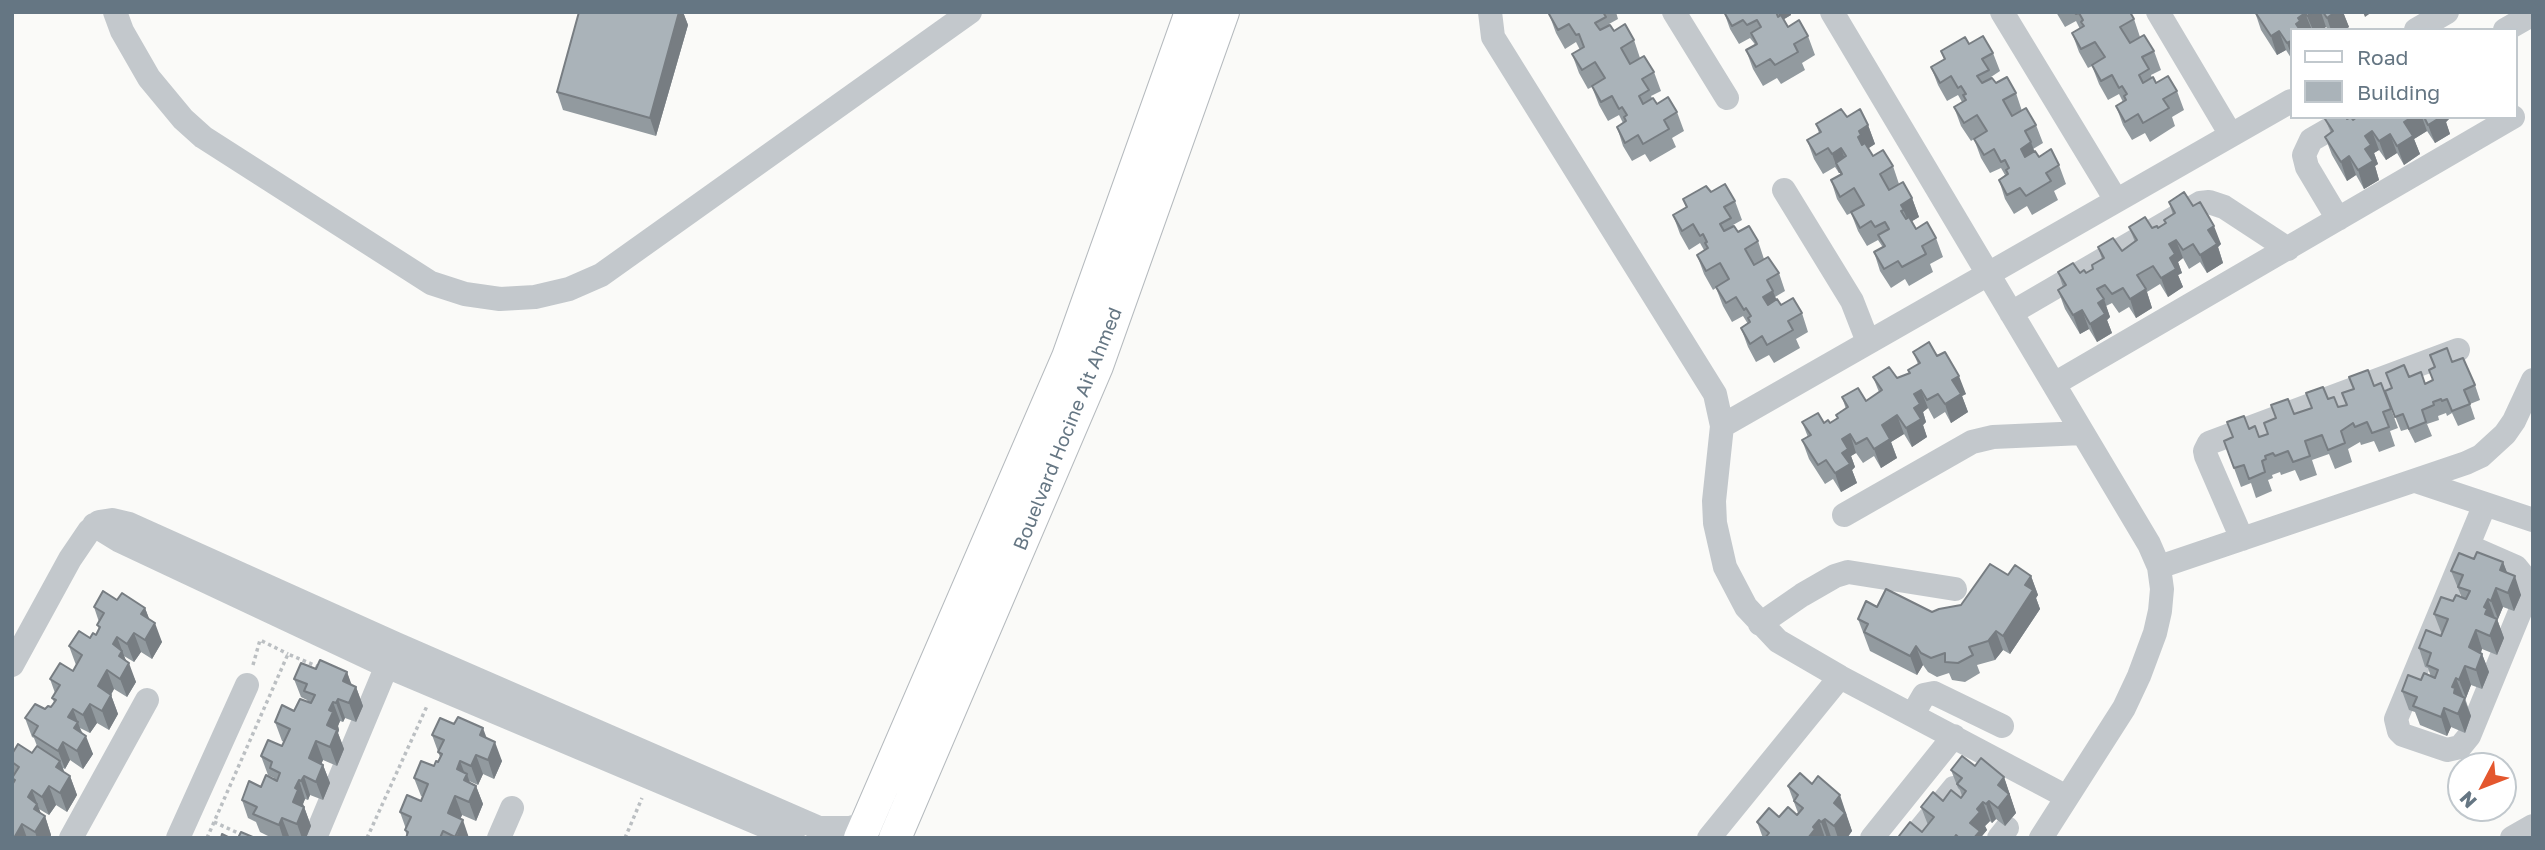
<!DOCTYPE html>
<style>
body{margin:0}
#map{position:relative;width:2545px;height:850px;overflow:hidden;background:#fafaf8;font-family:"Golos Text",sans-serif}
canvas{display:block}
.frame{position:absolute;inset:0;border:14px solid #657683;pointer-events:none}
.legend{position:absolute;left:2290px;top:28px;width:228px;height:91px;box-sizing:border-box;background:#fff;border:2px solid #c1c8cd;margin:0;padding:9px 12px;list-style:none;font-size:21px;color:#657683}
.legend li{display:flex;align-items:center;gap:14px;height:35px}
.legend b{width:35px;border:2px solid #c1c8cd}
.north{position:absolute;left:2447px;top:752px;width:70px;height:70px;box-sizing:border-box;background:#fff;border:2px solid #c1c8cd;border-radius:50%;rotate:228deg;font-size:19px;font-weight:700;line-height:28px;text-align:center;color:#657683}
.north::after{content:'';display:block;margin:auto;width:24px;height:32px;background:#e4572e;clip-path:polygon(50% 0,100% 100%,50% 72%,0 100%)}
</style>
<div id="map">
<canvas width="2545" height="850"></canvas>
<div class="frame"></div>
<ul class="legend">
<li><b style="height:9px;background:#fff"></b>Road</li>
<li><b style="height:19px;background:#aab3b9"></b>Building</li>
</ul>
<div class="north">N</div>
</div>
<script>
const g = document.querySelector('canvas').getContext('2d');
g.lineJoin = 'round';
const toPath = rows => new Path2D(rows.map(r => 'M' + r).join(''));
function stroke(path, color, width, dash) { g.strokeStyle = color; g.lineWidth = width; g.lineCap = dash ? 'butt' : 'round'; g.setLineDash(dash || []); g.stroke(path); }
function paint(path, color) { g.fillStyle = color; g.fill(path, 'evenodd'); }
function label(font, color, halo, rows, align = 'center') {
  g.font = font + ' "Golos Text",sans-serif'; g.lineWidth = 7; g.setLineDash([]); g.textBaseline = 'middle'; g.strokeStyle = halo; g.fillStyle = color; for (const [text, x, y, turn = 0] of rows) {
    g.save(); g.translate(x, y); g.rotate((+turn || 0) * Math.PI / 180); g.textAlign = isNaN(turn) ? turn : align; if (halo) g.strokeText(text, 0, 0); g.fillText(text, 0, 0); g.restore();
  }
}
const path = toPath([
 [253,665,260,640,288,654],
 [214,822,249,838],
 [207,838,288,654,321,668],
 [367,838,427,706],
 [625,838,642,798]
]);
const minor = toPath([
 [115,12,122,31,149,78,183,119,203,137,431,283,465,294,500,299,535,297,569,289,601,275,970,12],
 [1490,12,1493,37,1715,394,1722,426,1714,501,1715,523,1725,567,1746,607,1778,641,1840,677,2067,797],
 [1674,12,1727,98],
 [1832,12,2149,544,2159,567,2162,589,2160,611,2155,633,2139,676,2124,708,2041,838],
 [2002,12,2116,200],
 [2158,12,2231,135],
 [2416,30,2447,12],
 [2505,30,2533,14],
 [1784,190,1852,301,1868,342],
 [2338,219,2307,167,2304,155,2311,140,2351,117],
 [2011,313,2200,203,2209,202,2224,207,2288,249],
 [2054,384,2513,117],
 [1722,426,2291,101],
 [2416,481,2533,520],
 [1844,515,1972,442,1993,437,2083,433],
 [94,525,120,541,386,666,793,838],
 [2242,539,2206,456,2205,451,2209,443,2458,350],
 [2468,546,2516,567,2524,577,2527,590,2524,602,2469,736,2460,747,2447,750,2403,735,2399,731,2396,719,2485,504],
 [2159,567,2466,463,2481,456,2505,434,2514,421,2533,380],
 [1760,624,1802,595,1835,576,1848,572,1955,589],
 [12,665,70,559,89,531,99,522,112,520,129,524,396,644,819,828,850,828,867,823],
 [1913,714,1924,695,1934,693,2002,726],
 [71,838,147,700],
 [178,838,247,685],
 [315,838,393,651],
 [499,838,512,808],
 [1709,838,1840,677],
 [1872,838,1954,736],
 [1913,838,1954,788],
 [1999,838,2007,828],
 [2512,838,2533,826]
]);
const major = toPath([
 [860,838,1068,357,1191,12],
 [895,838,1097,366,1223,12]
]);
const wall = toPath([
 [579,12,683,12,688,25,656,136,563,110,557,92],
 [1552,12,1616,12,1618,19,1609,24,1609,25,1614,31,1634,40,1640,58,1654,72,1661,91,1651,96,1652,98,1657,104,1677,112,1684,131,1672,138,1676,147,1650,162,1645,154,1632,161,1623,146,1617,127,1623,123,1619,115,1608,121,1599,105,1592,87,1588,89,1579,73,1572,54,1580,50,1576,42,1565,49,1556,33,1549,14],
 [1724,12,1790,12,1791,15,1784,19,1788,27,1808,36,1815,55,1802,63,1805,70,1781,84,1777,78,1763,86,1753,69,1746,50,1755,45,1754,43,1750,38,1739,44,1730,29],
 [2056,12,2130,12,2134,19,2140,37,2154,51,2161,70,2151,75,2152,78,2156,83,2177,91,2184,110,2172,117,2175,126,2150,142,2145,133,2132,140,2123,125,2116,106,2123,102,2119,94,2108,100,2099,84,2092,66,2088,68,2079,52,2072,33,2080,29,2076,21,2065,27],
 [2255,12,2343,12,2349,27,2344,30,2329,30,2326,27,2321,30,2291,30,2291,58,2286,50,2277,55,2261,30],
 [1969,44,1993,53,2000,71,1991,77,1992,78,1996,83,2016,93,2022,111,2036,125,2043,143,2033,149,2034,151,2039,157,2059,165,2066,184,2054,191,2058,200,2032,215,2027,206,2014,214,2005,199,1999,180,2005,175,2001,168,1990,173,1981,158,1974,139,1971,141,1961,126,1954,107,1962,102,1958,95,1947,101,1938,85,1931,67,1944,59,1941,51],
 [1847,117,1868,125,1875,144,1868,148,1873,156,1893,166,1899,184,1912,198,1919,217,1912,221,1916,229,1936,238,1943,257,1930,264,1933,272,1909,286,1905,279,1891,288,1880,271,1874,252,1883,247,1882,246,1878,240,1867,246,1858,231,1851,213,1847,215,1837,199,1831,180,1840,175,1840,173,1839,173,1835,167,1823,174,1814,159,1807,140,1819,133,1816,124],
 [2357,117,2449,117,2449,119,2446,122,2450,134,2435,143,2427,131,2414,139,2420,154,2404,165,2397,153,2386,160,2379,150,2374,153,2378,164,2375,166,2379,180,2364,189,2356,175,2347,181,2332,155,2325,137,2331,133,2325,119,2353,120],
 [1711,192,1735,201,1742,220,1733,225,1733,226,1738,232,1758,241,1764,259,1779,273,1785,291,1775,297,1776,299,1781,305,1802,313,1808,332,1796,339,1800,348,1774,363,1769,355,1756,362,1748,347,1741,328,1748,324,1743,316,1732,322,1723,306,1716,288,1713,290,1704,274,1697,255,1704,250,1700,243,1689,250,1680,234,1673,215,1686,207,1683,199],
 [2169,202,2193,206,2221,244,2218,247,2223,263,2207,273,2200,262,2189,269,2183,258,2178,262,2182,273,2178,275,2183,287,2168,297,2160,284,2147,292,2152,308,2136,318,2129,307,2119,313,2112,303,2106,306,2110,317,2107,320,2112,333,2097,342,2089,329,2080,334,2065,309,2058,290,2063,287,2058,272,2086,273,2093,269,2102,259,2098,247,2122,251,2135,242,2129,227,2158,228,2165,223,2164,220,2173,215],
 [1913,352,1937,356,1966,394,1962,396,1968,412,1951,423,1945,412,1934,419,1928,408,1923,412,1926,422,1923,425,1927,437,1912,447,1904,434,1891,442,1897,458,1881,468,1874,456,1863,463,1856,453,1851,456,1855,467,1852,470,1857,483,1841,492,1833,479,1825,484,1809,459,1802,440,1808,437,1802,422,1830,423,1838,419,1846,409,1842,397,1866,401,1879,392,1873,377,1897,378,1909,373,1908,370,1918,364],
 [2452,362,2475,385,2480,400,2470,404,2475,419,2458,426,2452,413,2447,416,2446,413,2438,416,2439,420,2427,424,2432,436,2415,443,2408,429,2401,431,2385,391,2392,388,2409,377,2425,384,2433,380],
 [2374,386,2391,409,2398,428,2390,431,2395,446,2379,452,2374,441,2361,445,2360,442,2348,449,2352,462,2335,469,2329,454,2312,460,2317,475,2300,481,2295,470,2281,475,2280,472,2272,475,2273,478,2268,480,2272,491,2256,498,2251,483,2241,487,2224,441,2249,429,2259,437,2268,434,2294,414,2312,408,2328,399,2338,407,2346,405,2342,393],
 [2474,559,2503,562,2507,573,2521,595,2514,611,2503,607,2498,619,2497,619,2504,638,2497,655,2482,649,2481,653,2482,654,2489,672,2482,689,2471,685,2466,698,2465,698,2471,716,2465,733,2451,727,2447,736,2420,725,2415,712,2409,710,2402,691,2421,680,2431,677,2428,668,2425,667,2419,648,2441,636,2443,633,2441,632,2434,614,2453,601,2462,598,2451,571],
 [2008,575,2031,576,2038,595,2036,598,2040,609,2010,654,2003,650,1995,660,1977,665,1980,673,1965,682,1952,680,1949,673,1937,677,1928,672,1923,665,1917,675,1870,651,1858,619,1877,607,1932,612,1961,605],
 [117,600,145,608,149,619,162,642,152,659,141,652,134,662,124,656,136,682,127,697,114,689,111,695,118,714,109,730,97,723,90,733,80,728,93,754,83,769,70,760,65,769,63,768,64,773,70,776,77,795,67,812,56,805,49,815,39,809,41,814,45,816,51,835,50,838,12,838,14,782,12,778,14,775,12,769,12,754,32,753,37,746,34,738,32,737,25,718,51,707,54,702,52,698,55,693,50,679,73,671,76,665,69,646,96,635,99,629,97,625,99,622,94,607],
 [316,669,347,672,351,685,356,687,363,706,356,722,345,718,343,722,340,721,338,726,339,730,338,733,344,749,337,766,323,760,321,764,323,765,330,783,323,800,310,795,308,800,305,799,303,804,311,826,306,838,292,838,289,836,288,838,272,838,260,832,256,822,248,818,242,800,261,787,274,780,274,778,268,775,261,756,282,746,284,742,282,741,275,722,308,702,307,700,301,697,294,679],
 [432,735,487,738,502,761,494,779,483,774,478,785,469,781,470,783,476,786,483,804,476,821,462,815,460,819,469,838,406,838,407,836,405,830,406,829,400,812,421,801,423,797,421,796,414,778,438,762,440,757],
 [1975,766,2004,777,2016,813,2005,826,1996,819,1992,823,1990,821,1985,826,1987,830,1982,836,1982,838,1900,838,1899,836,1922,832,1928,825,1921,807,1943,801,1961,798,1962,796,1960,790,1958,788,1951,770],
 [1788,786,1847,814,1846,815,1852,831,1847,838,1763,838,1757,822,1779,817,1797,815,1798,813]
]);
const shadedWall = toPath([
 [679,12,683,12,688,25,656,136,650,118],
 [1778,12,1790,12,1791,15,1781,21],
 [2313,12,2321,12,2326,27,2321,30,2313,30,2307,16],
 [2335,12,2343,12,2349,27,2344,30,2331,30,2327,18],
 [2363,12,2372,12,2365,17],
 [2305,13,2312,30,2298,30,2296,24,2298,18],
 [2279,31,2286,50,2277,55,2271,36],
 [2291,41,2291,54,2287,43],
 [2412,117,2422,117,2427,131,2414,139,2420,154,2404,165,2397,146,2404,122],
 [2441,117,2449,117,2449,119,2446,122,2450,134,2435,143,2428,125],
 [1868,125,1875,144,1866,150,1858,137,1859,131],
 [2372,131,2379,150,2374,153,2378,164,2375,166,2379,180,2364,189,2358,170,2365,149,2365,136],
 [2390,134,2397,153,2386,160,2379,141],
 [2031,142,2038,161,2028,168,2021,149],
 [1841,148,1848,167,1836,163,1840,173,1839,173,1832,154],
 [2349,156,2356,175,2347,181,2341,162],
 [1912,198,1919,217,1909,223,1901,205],
 [2214,226,2221,244,2218,247,2223,263,2207,273,2200,255,2208,230],
 [2176,240,2183,258,2178,262,2182,273,2178,275,2183,287,2168,297,2161,278,2170,258,2169,244],
 [2146,289,2152,308,2136,318,2130,299],
 [1773,291,1780,309,1770,316,1763,297],
 [2104,299,2110,317,2107,320,2112,333,2097,342,2090,324,2098,303],
 [2082,310,2089,329,2080,334,2073,315],
 [1959,376,1966,394,1962,396,1968,412,1951,423,1945,404,1952,380],
 [1921,390,1928,408,1923,412,1926,422,1923,425,1927,437,1912,447,1906,428,1914,408,1914,394],
 [1897,415,1904,434,1891,442,1897,458,1881,468,1874,449,1882,425],
 [1850,434,1856,453,1851,456,1855,467,1852,470,1857,483,1841,492,1835,473,1842,453,1842,439],
 [2503,562,2510,580,2500,570],
 [2031,576,2038,595,2036,598,2040,609,2010,654,2003,636,2025,585],
 [2515,576,2521,595,2514,611,2508,593],
 [2496,588,2503,607,2498,619,2491,601],
 [2488,599,2495,618,2485,614,2484,607],
 [145,608,152,626,141,614],
 [2497,619,2504,638,2497,655,2490,636],
 [155,623,162,642,152,659,145,640],
 [2476,630,2482,649,2475,666,2469,647],
 [1996,631,2003,650,1995,660,1988,641],
 [134,633,141,652,134,662,127,644],
 [117,637,128,666,129,663,136,682,127,697,120,679,113,644],
 [1916,646,1923,665,1917,675,1910,656],
 [2482,654,2489,672,2482,689,2476,670],
 [2465,666,2471,685,2466,698,2459,680],
 [107,670,114,689,105,705,98,686],
 [347,672,354,691,343,681],
 [2456,678,2471,716,2465,733,2458,714,2452,687],
 [356,687,363,706,356,722,349,703],
 [111,695,118,714,109,730,102,711],
 [338,699,345,718,343,722,336,703],
 [333,702,340,721,338,726,339,730,338,733,344,749,337,766,330,747,327,725,329,710],
 [90,704,97,723,90,733,83,715],
 [2444,708,2451,727,2447,736,2441,717],
 [73,709,84,739,86,736,93,754,83,769,77,751,68,717],
 [483,728,490,747,480,735],
 [316,741,323,760,316,777,309,758],
 [63,742,70,760,65,769,58,751],
 [495,742,502,761,494,779,488,760],
 [476,755,483,774,478,785,471,766],
 [60,761,67,779,56,767],
 [460,761,466,777,467,774,473,792,476,786,483,804,476,821,457,769],
 [323,765,330,783,323,800,316,782],
 [70,776,77,795,67,812,60,793],
 [304,776,310,795,308,800,301,781],
 [2004,777,2016,813,2005,826,1998,808,1998,785],
 [299,780,305,799,303,804,311,826,306,838,302,838,297,824,293,802,295,788],
 [49,786,56,805,49,815,42,797],
 [32,790,43,819,45,816,51,835,50,838,37,838,35,832,28,797],
 [1840,795,1852,831,1847,838,1838,838,1834,826,1834,803],
 [455,796,462,815,455,832,448,813],
 [1989,801,1996,819,1992,823,1986,804],
 [1983,802,1990,821,1985,826,1987,830,1982,836,1982,838,1974,838,1970,823,1977,809],
 [282,818,289,836,288,838,283,838,279,825],
 [1825,819,1831,837,1831,838,1827,838,1821,822],
 [463,820,469,838,456,838],
 [1819,820,1825,838,1808,838,1813,827],
 [22,824,27,838,14,838]
]);
const building = toPath([
 [579,12,679,12,650,118,557,92,579,12],
 [1552,12,1603,12,1606,17,1595,23,1600,30,1610,25,1614,31,1625,24,1634,40,1621,48,1630,64,1644,56,1654,72,1642,79,1649,90,1639,96,1643,104,1653,98,1657,104,1668,97,1677,112,1664,120,1669,129,1643,144,1638,135,1625,143,1617,127,1626,121,1624,117,1627,115,1622,107,1619,109,1612,96,1601,102,1592,86,1605,78,1595,62,1582,70,1572,54,1584,47,1579,34,1576,35,1569,24,1558,30,1549,14,1552,12],
 [1724,12,1776,12,1778,17,1781,15,1788,27,1799,20,1808,36,1794,44,1798,52,1775,65,1770,59,1756,67,1746,50,1757,44,1751,33,1761,27,1757,20,1747,25,1743,20,1732,26,1724,12],
 [2074,12,2130,12,2134,19,2120,27,2130,43,2144,35,2154,51,2142,57,2149,69,2139,75,2143,83,2153,77,2156,83,2168,76,2177,91,2163,99,2169,108,2143,123,2138,114,2125,122,2116,106,2126,100,2124,96,2127,94,2122,86,2119,88,2112,75,2101,81,2092,65,2105,57,2095,42,2081,49,2072,33,2084,26,2081,22,2083,20,2079,13,2076,14,2074,12],
 [2255,12,2313,12,2307,16,2305,13,2298,18,2300,21,2296,24,2300,30,2291,30,2291,41,2287,43,2279,31,2271,36,2255,12],
 [2323,12,2335,12,2327,18,2323,12],
 [1983,36,1993,53,1982,59,1989,70,1977,76,1982,83,1992,78,1996,83,2007,77,2016,93,2003,100,2012,116,2026,108,2036,125,2025,131,2031,142,2021,149,2025,157,2035,151,2039,157,2051,149,2059,165,2046,173,2051,181,2026,196,2020,188,2007,195,1999,180,2008,174,2006,170,2009,168,2005,160,2001,162,1994,149,1984,155,1974,139,1987,131,1977,115,1964,123,1954,107,1966,100,1963,95,1966,94,1961,86,1958,88,1951,76,1940,83,1931,67,1945,59,1941,51,1965,37,1969,44,1983,36],
 [1841,109,1847,117,1860,109,1868,125,1859,131,1861,135,1858,137,1862,145,1865,143,1873,156,1883,150,1893,166,1880,174,1889,190,1903,182,1912,198,1901,205,1904,210,1901,211,1906,219,1909,217,1916,229,1927,222,1936,238,1922,246,1926,254,1902,267,1898,261,1884,269,1874,252,1885,246,1878,235,1889,229,1885,222,1875,227,1871,221,1860,228,1851,212,1864,205,1854,188,1840,197,1831,180,1842,174,1836,163,1846,156,1841,148,1832,154,1828,148,1816,155,1807,140,1821,132,1816,124,1841,109],
 [2328,117,2346,117,2347,119,2351,117,2353,120,2357,117,2412,117,2404,122,2413,136,2397,146,2390,134,2379,141,2372,131,2365,136,2371,145,2365,149,2373,161,2358,170,2349,156,2341,162,2325,137,2333,131,2325,119,2328,117],
 [2424,117,2441,117,2428,125,2424,117],
 [1725,184,1735,201,1724,207,1731,218,1720,224,1724,231,1734,226,1738,232,1749,226,1758,241,1745,249,1754,265,1768,257,1779,273,1767,280,1773,291,1763,297,1768,305,1777,299,1781,305,1793,298,1802,313,1788,321,1793,330,1767,345,1762,336,1750,344,1741,328,1750,322,1748,318,1751,316,1746,308,1744,310,1736,297,1726,303,1716,287,1729,279,1720,263,1706,271,1697,255,1708,248,1705,243,1707,242,1703,234,1700,236,1693,224,1682,231,1673,215,1687,207,1683,199,1706,186,1711,192,1725,184],
 [2184,192,2193,206,2200,202,2214,226,2208,230,2217,244,2200,255,2193,244,2183,250,2176,240,2169,244,2175,254,2170,258,2176,269,2161,278,2153,266,2137,275,2146,289,2130,299,2123,288,2112,294,2105,285,2097,289,2104,299,2098,303,2105,314,2090,324,2082,310,2073,315,2058,290,2066,285,2058,272,2073,263,2080,273,2084,270,2086,273,2093,269,2092,265,2104,258,2098,247,2113,238,2122,251,2137,240,2129,227,2145,217,2152,228,2157,226,2158,228,2166,223,2164,220,2175,213,2169,202,2184,192],
 [1929,342,1937,356,1945,352,1959,376,1952,380,1961,394,1945,404,1938,394,1927,400,1921,390,1914,394,1920,404,1914,408,1921,419,1906,428,1897,415,1882,425,1890,439,1874,449,1867,438,1856,444,1850,434,1842,439,1848,449,1842,453,1850,464,1835,473,1826,460,1818,465,1802,440,1811,435,1802,422,1818,413,1824,423,1828,420,1830,423,1838,418,1836,415,1848,407,1842,397,1858,388,1866,401,1882,390,1873,377,1889,367,1897,378,1910,373,1908,370,1920,363,1913,352,1929,342],
 [2447,348,2452,362,2463,358,2475,385,2464,390,2470,404,2452,411,2447,399,2442,401,2441,399,2433,402,2434,405,2422,410,2426,422,2409,429,2403,414,2395,417,2385,391,2392,388,2386,373,2404,365,2409,377,2421,372,2425,384,2433,380,2429,370,2435,367,2430,355,2447,348],
 [2368,370,2374,386,2381,383,2391,409,2383,412,2389,427,2372,433,2367,422,2355,427,2353,423,2341,431,2345,443,2328,450,2322,435,2305,441,2310,456,2293,462,2288,451,2275,456,2273,453,2265,456,2266,459,2262,461,2265,472,2249,479,2244,465,2234,468,2224,441,2233,437,2227,422,2244,416,2249,429,2255,426,2259,437,2268,434,2264,423,2276,418,2271,405,2288,399,2294,414,2312,408,2306,393,2323,387,2328,399,2334,397,2338,407,2347,405,2342,393,2354,389,2349,377,2368,370],
 [2477,552,2503,562,2500,570,2515,576,2508,593,2496,588,2491,601,2488,599,2484,607,2487,609,2485,614,2497,619,2490,636,2476,630,2469,647,2482,654,2476,670,2465,666,2459,680,2456,678,2452,687,2455,688,2454,693,2465,698,2458,714,2444,708,2441,717,2413,706,2417,697,2402,691,2408,675,2421,680,2424,673,2435,678,2438,670,2427,665,2431,653,2419,648,2426,630,2441,636,2448,619,2434,614,2441,597,2453,601,2456,595,2466,599,2470,591,2458,587,2463,575,2451,571,2459,553,2474,559,2477,552],
 [1990,564,2008,575,2015,565,2031,576,2025,585,2033,590,2003,636,1996,631,1988,641,1969,647,1973,655,1958,663,1945,662,1945,653,1931,658,1921,653,1916,646,1910,656,1864,632,1868,624,1858,619,1866,601,1877,607,1886,589,1932,612,1939,609,1961,605,1990,564],
 [103,591,117,600,122,593,145,608,141,614,155,623,145,640,134,633,127,644,117,637,113,644,122,651,119,656,129,663,120,679,107,670,98,686,111,695,102,711,90,704,83,715,73,709,68,717,78,722,74,728,86,736,77,751,63,742,58,751,33,735,38,726,25,718,35,704,45,709,48,706,51,707,56,700,52,698,60,685,50,679,60,663,73,671,82,655,69,646,79,631,90,638,93,633,96,635,100,627,97,625,104,613,94,607,103,591],
 [320,660,347,672,343,681,356,687,349,703,338,699,336,703,333,702,329,710,333,712,327,725,337,730,330,747,316,741,309,758,323,765,316,782,304,776,301,781,299,780,295,788,298,790,293,802,304,807,297,824,282,818,279,825,253,814,257,807,242,800,249,781,261,787,266,775,277,781,280,773,270,768,272,762,261,756,268,740,282,746,290,729,275,722,282,705,294,711,300,699,311,703,315,695,304,691,307,684,294,679,301,663,316,669,320,660],
 [458,717,483,728,480,735,495,742,488,760,476,755,471,766,460,761,457,769,467,774,464,780,476,786,469,802,455,796,448,813,463,820,455,837,443,831,440,838,406,838,408,832,405,830,411,817,400,812,407,795,421,801,428,784,414,778,421,761,434,766,436,761,438,762,442,754,438,752,444,740,432,735,440,718,454,724,458,717],
 [18,744,32,753,37,746,60,761,56,767,70,776,60,793,49,786,42,797,32,790,28,797,37,804,34,809,45,816,35,832,22,824,14,838,12,838,12,785,15,780,12,778,19,767,12,762,12,754,18,744],
 [1962,756,1975,766,1981,758,2004,777,1998,785,2009,794,1998,808,1989,801,1986,804,1983,802,1977,809,1980,812,1970,823,1980,831,1974,838,1959,838,1956,835,1954,838,1901,838,1899,836,1910,822,1922,832,1934,817,1921,807,1933,792,1943,801,1951,790,1961,798,1966,791,1957,784,1962,778,1951,770,1962,756],
 [1800,773,1812,784,1818,776,1840,795,1834,803,1845,813,1834,826,1825,819,1821,822,1819,820,1813,827,1815,829,1808,838,1765,838,1769,833,1757,822,1769,808,1779,817,1788,807,1797,815,1803,808,1794,801,1798,795,1788,786,1800,773],
 [241,832,255,838,238,838,241,832],
 [222,834,230,838,221,838,222,834]
]);
const streetNames = [
 ["Bouelvard Hocine Ait Ahmed",1068,429,-68]
];
stroke(major, '#b5babe', 34);
stroke(path, '#bbbfc2', 3.5, [3.5, 3.5]);
stroke(minor, '#c3c8cc', 24);
stroke(major, '#fff', 32);
paint(wall, '#929a9f');
paint(shadedWall, '#777d82');
paint(building, '#aab3b9');
stroke(building, '#777d82', 2);
label('19px', '#657683', '#fff', streetNames);
</script>
